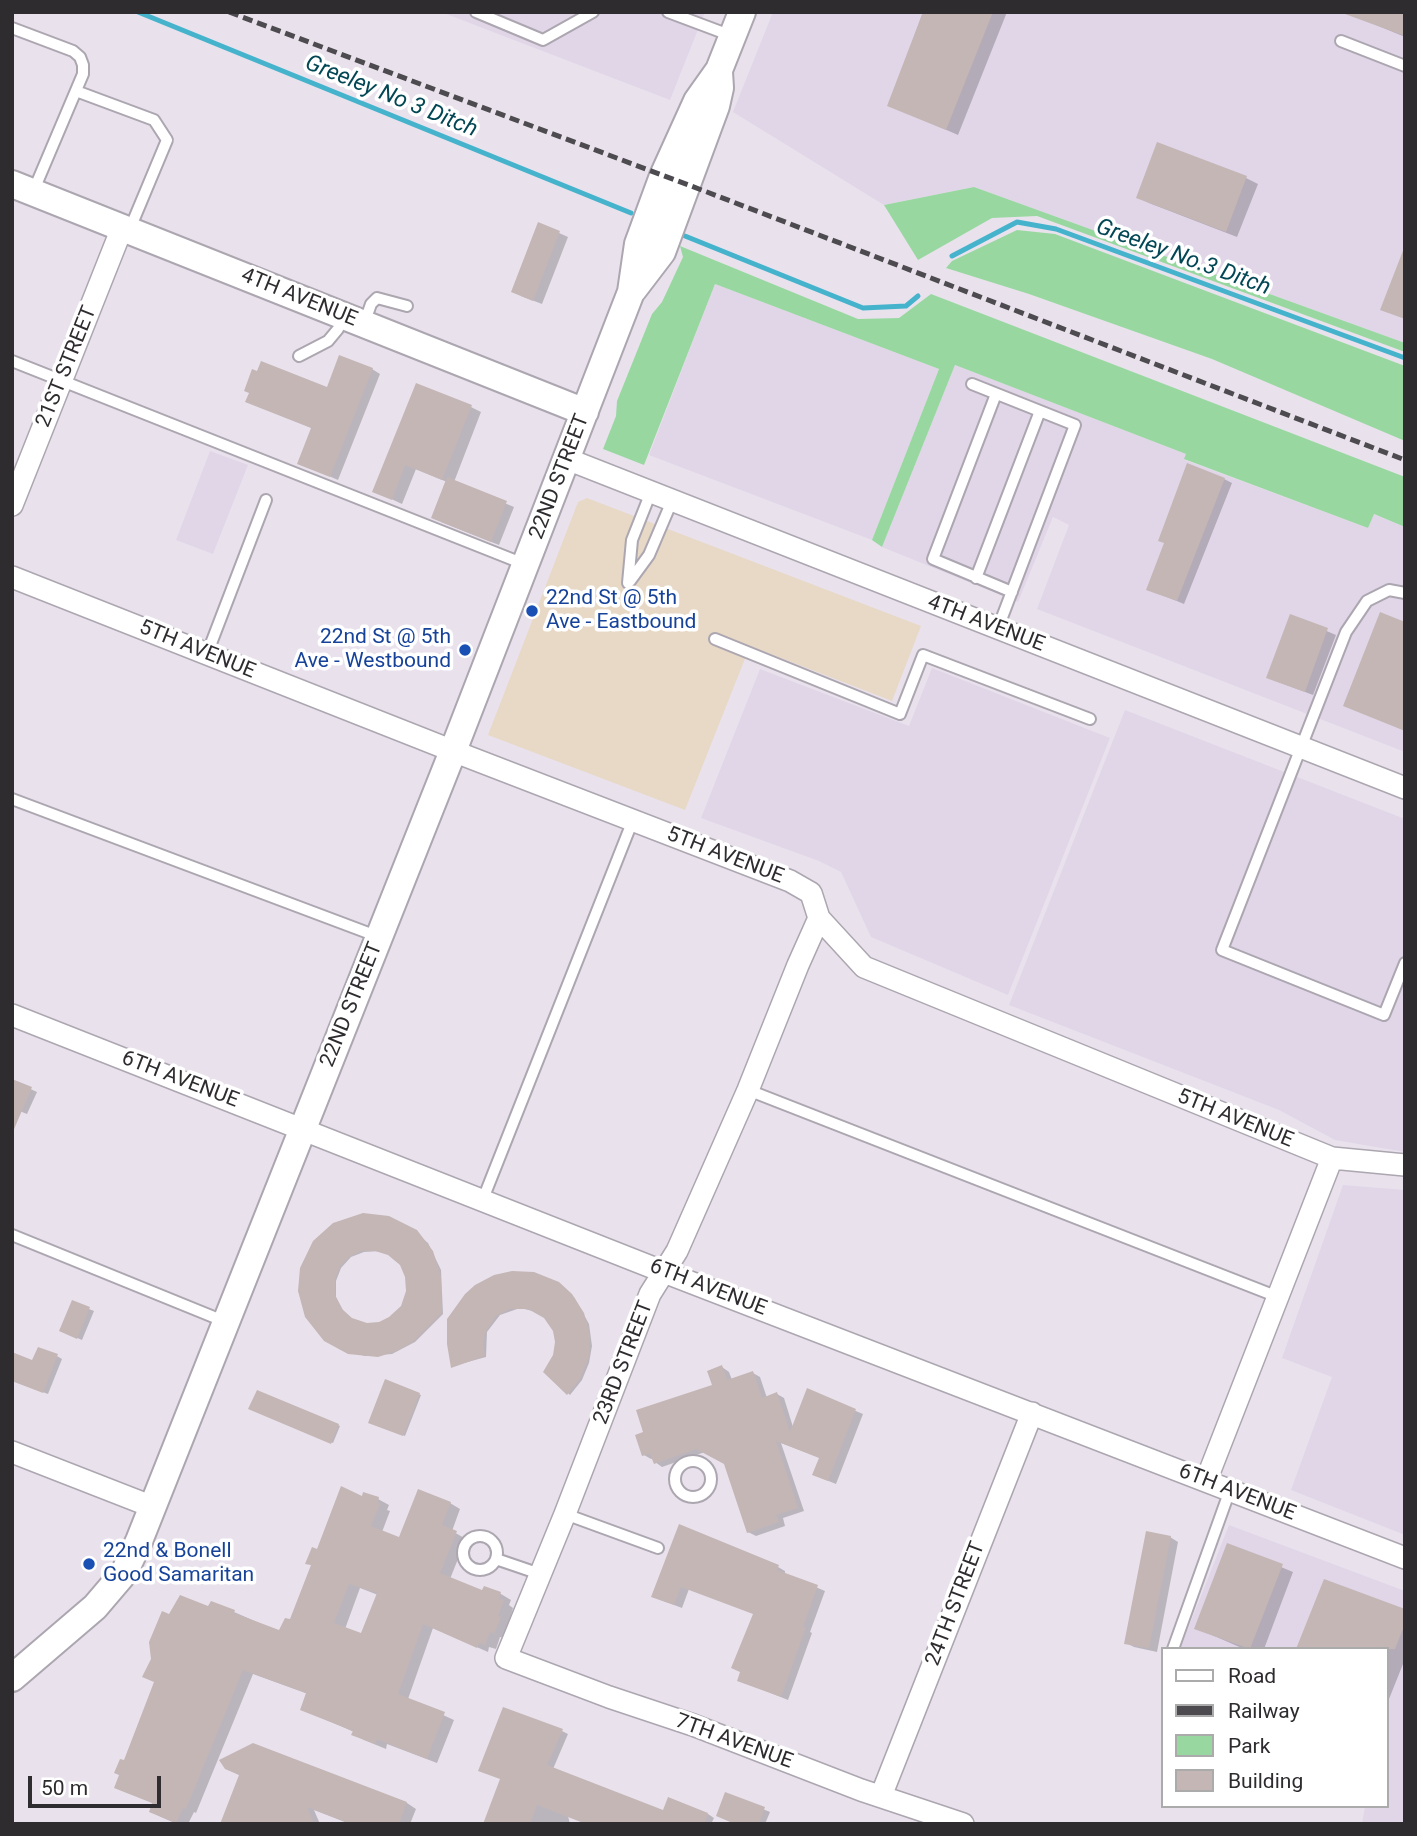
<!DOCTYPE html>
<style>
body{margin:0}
#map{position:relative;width:1417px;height:1836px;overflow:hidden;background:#e9e2ed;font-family:Roboto,sans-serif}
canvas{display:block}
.frame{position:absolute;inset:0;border:14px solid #2f2c30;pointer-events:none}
.legend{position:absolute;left:1161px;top:1647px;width:228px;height:161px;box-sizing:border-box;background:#fff;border:2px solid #acabac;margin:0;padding:9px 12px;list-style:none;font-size:21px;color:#2f2c30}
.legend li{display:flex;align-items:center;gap:14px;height:35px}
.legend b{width:35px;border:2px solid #acabac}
.scale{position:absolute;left:28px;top:1776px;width:133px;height:32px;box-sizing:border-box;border:4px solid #2f2c30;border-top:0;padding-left:9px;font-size:21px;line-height:24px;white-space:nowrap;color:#2f2c30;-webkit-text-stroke:5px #fff;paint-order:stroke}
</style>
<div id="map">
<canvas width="1417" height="1836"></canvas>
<div class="frame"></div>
<ul class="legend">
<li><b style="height:9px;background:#fff"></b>Road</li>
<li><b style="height:9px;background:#4e4b50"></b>Railway</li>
<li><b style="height:19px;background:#98d8a0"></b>Park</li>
<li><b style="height:19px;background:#c3b6b4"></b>Building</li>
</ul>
<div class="scale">50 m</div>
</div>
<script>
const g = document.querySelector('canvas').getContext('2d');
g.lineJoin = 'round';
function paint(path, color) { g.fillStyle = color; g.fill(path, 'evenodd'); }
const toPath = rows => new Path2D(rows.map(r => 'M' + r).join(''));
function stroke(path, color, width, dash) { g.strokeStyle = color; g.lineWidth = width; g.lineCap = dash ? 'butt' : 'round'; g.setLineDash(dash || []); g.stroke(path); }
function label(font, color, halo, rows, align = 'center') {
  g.font = font + ' Roboto,sans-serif'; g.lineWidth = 7; g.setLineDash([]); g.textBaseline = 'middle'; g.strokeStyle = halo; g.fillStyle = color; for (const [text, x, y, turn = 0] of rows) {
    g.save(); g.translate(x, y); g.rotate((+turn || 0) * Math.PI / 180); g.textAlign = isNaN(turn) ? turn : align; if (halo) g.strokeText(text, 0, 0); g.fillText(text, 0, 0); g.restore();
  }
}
const built = toPath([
 [441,12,705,12,670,100],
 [773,12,1405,12,1405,343,974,187,884,205,733,112],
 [715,284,939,369,872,540,649,455],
 [955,365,1186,454,1185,460,1368,528,1373,514,1405,527,1405,752,1037,609,1069,525,1053,517,1018,602,882,547],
 [210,451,248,465,213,554,176,540],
 [932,668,1110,738,1008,995,871,937,841,872,819,861,701,818,760,669,909,726],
 [1125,710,1405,819,1405,1152,1335,1140,1279,1110,1009,1005],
 [1343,1185,1405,1190,1405,1535,1291,1490,1332,1377,1282,1358],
 [1229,1525,1405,1591,1405,1824,1362,1824,1365,1806,1387,1806,1387,1649,1180,1649]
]);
const education = toPath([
 [587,498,921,626,892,701,750,646,685,810,488,735,578,502]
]);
const green = toPath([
 [974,187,1405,343,1405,352,1037,216,992,218,918,260,884,205],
 [1017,230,1055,234,1405,366,1405,441,1212,359,1029,294,946,268,952,261],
 [680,246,858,319,899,318,931,294,1405,477,1405,527,1374,514,1368,528,1184,459,1186,454,955,365,882,547,872,540,939,369,715,284,644,465,603,449,616,416,617,401,652,314,662,302,683,257]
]);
const shadow = toPath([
 [923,12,1007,12,958,135,889,105],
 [1405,12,1405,37,1357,17],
 [1158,144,1246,178,1258,184,1237,237,1149,203,1138,197],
 [539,224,568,237,542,304,521,296],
 [372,369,380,374,338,480,299,463,312,428,247,402,258,373,328,389],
 [471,407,481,412,454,482,514,507,499,545,441,522,447,482,416,469,402,504,374,491],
 [1224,479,1232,483,1184,604,1148,589,1166,543],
 [1291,616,1336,635,1313,695,1276,681],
 [13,1081,37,1092,27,1114,12,1108],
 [408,1226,428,1243,441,1270,443,1314,415,1342,392,1354,365,1356,339,1349,300,1278],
 [381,1251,392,1256,401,1264,407,1277,407,1296,402,1307,392,1318,379,1324,367,1325,353,1320,344,1312,336,1297,336,1281,341,1268,351,1257,364,1252],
 [574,1297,589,1324,592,1346,589,1363,582,1380,570,1395,545,1372,554,1360,557,1342,551,1323,541,1313,520,1308,500,1315,487,1332,486,1357,453,1366,449,1319],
 [89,1309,94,1311,82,1340,66,1333],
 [57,1356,62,1359,48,1394,12,1381],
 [722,1367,729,1372,732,1380,753,1373,760,1377,767,1398,777,1394,784,1398,793,1427,808,1391,863,1414,836,1484,821,1478,821,1458,781,1443,804,1511,783,1518,785,1526,756,1536,748,1532,726,1463,705,1452,662,1467,655,1462,654,1458,651,1459,644,1455,714,1386],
 [386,1382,421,1395,405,1436,370,1422],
 [258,1392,340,1426,333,1443,251,1409],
 [364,1498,378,1499,389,1505,387,1510,390,1511,382,1532,400,1539,450,1503,460,1509,452,1531,466,1539,450,1579,483,1592,485,1588,501,1594,511,1600,509,1605,513,1608,505,1638,500,1637,496,1649,489,1647,488,1652,433,1628,408,1699,454,1720,437,1763,387,1744,386,1749,364,1740,353,1734,354,1732,302,1709,308,1694,253,1674,196,1813,194,1812,188,1824,177,1824,161,1817,151,1812,154,1803,116,1787,156,1683,170,1616,209,1608,234,1612,280,1632,292,1621,313,1566,307,1563],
 [360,1588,378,1595,362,1635,345,1629],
 [680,1526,778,1567,785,1571,785,1574,825,1591,810,1632,812,1633,788,1700,739,1680,755,1614,689,1589,682,1608,661,1600],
 [1170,1537,1178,1542,1157,1652,1134,1647,1126,1643],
 [1228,1545,1293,1572,1264,1649,1244,1649,1196,1628],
 [1405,1611,1405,1659,1387,1704,1387,1649],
 [562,1731,568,1734,553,1769,664,1812,669,1799,708,1814,714,1818,711,1824,587,1824,568,1816,570,1824,485,1824],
 [226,1768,407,1803,416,1809,410,1824,350,1824,314,1810,320,1824,222,1824,241,1776],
 [726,1794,770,1812,765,1824,737,1824]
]);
const stream = toPath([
 [138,12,631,213],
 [685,236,863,308,906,306,918,296],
 [952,256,1017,222,1056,229,1405,358]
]);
const building = toPath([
 [923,12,993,12,946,130,887,106],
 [1345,12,1405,12,1405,36,1345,14],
 [1157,142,1247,176,1226,232,1136,198],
 [538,222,560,231,533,301,511,292],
 [1404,248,1405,248,1405,319,1380,310],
 [339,355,373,368,330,477,297,464,311,428,245,402,249,393,244,391,252,369,257,371,261,361,327,387],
 [416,383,472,405,442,480,405,465,392,500,372,492],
 [1187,463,1225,478,1177,601,1146,590,1164,543,1158,541],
 [447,477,507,501,491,542,431,518],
 [1380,612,1405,622,1405,731,1343,706],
 [1290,614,1328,628,1305,692,1266,678],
 [12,1079,32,1087,12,1134],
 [363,1213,389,1216,417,1230,433,1251,441,1277,442,1313,413,1342,397,1351,378,1357,348,1354,324,1341,305,1317,298,1291,300,1268,313,1241,333,1223],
 [361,1251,375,1251,388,1255,400,1265,405,1277,406,1291,401,1306,389,1317,379,1322,367,1323,352,1318,342,1309,335,1295,335,1279,340,1267,349,1257],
 [512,1271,534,1272,559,1282,572,1294,584,1313,590,1335,589,1357,580,1379,567,1395,543,1372,553,1355,555,1342,553,1331,544,1318,528,1309,510,1309,496,1316,485,1333,483,1344,485,1356,451,1368,447,1344,447,1319,465,1294,475,1285,494,1275],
 [72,1300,90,1307,77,1339,59,1331],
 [38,1347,58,1354,43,1393,12,1381,12,1352,32,1360],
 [722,1365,727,1380,753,1371,762,1398,777,1392,790,1432,807,1388,856,1409,828,1481,812,1475,819,1458,776,1441,798,1508,776,1515,779,1522,747,1533,724,1464,696,1449,654,1464,650,1454,642,1456,635,1435,643,1432,636,1410,712,1385,707,1371],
 [385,1379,420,1393,403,1436,368,1423],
 [257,1390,339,1424,331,1444,248,1409],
 [341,1486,362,1496,363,1492,379,1497,378,1502,380,1504,371,1526,399,1537,418,1489,451,1502,442,1525,457,1531,440,1573,482,1590,484,1586,501,1592,499,1599,504,1600,498,1616,501,1617,494,1634,490,1632,485,1645,479,1643,477,1648,423,1624,398,1694,445,1712,427,1759,377,1739,375,1744,351,1735,353,1731,300,1710,306,1693,243,1670,186,1809,183,1808,176,1823,149,1812,152,1803,114,1788,119,1775,114,1773,120,1759,124,1760,154,1682,142,1677,151,1659,149,1642,162,1611,169,1614,180,1595,208,1606,211,1601,235,1610,234,1613,279,1630,285,1618,290,1619,311,1565,305,1564,312,1547,317,1549],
 [349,1584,377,1593,361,1633,334,1623],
 [679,1524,779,1565,777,1570,818,1585,803,1627,806,1627,781,1697,737,1681,740,1672,731,1668,753,1614,681,1587,674,1605,651,1597],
 [1146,1531,1171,1536,1149,1648,1124,1644],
 [1227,1543,1283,1564,1250,1649,1194,1629],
 [1324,1579,1405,1609,1405,1624,1395,1649,1296,1649],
 [503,1707,563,1729,547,1765,663,1810,668,1797,708,1813,704,1824,586,1824,537,1805,530,1824,483,1824,500,1779,478,1771],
 [253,1743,407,1802,399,1824,351,1824,307,1807,314,1824,220,1824,239,1775,225,1769,219,1760],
 [725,1792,765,1807,759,1824,735,1824,716,1816]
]);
const service = toPath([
 [476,12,543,40,593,12],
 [668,12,732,36],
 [12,28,73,51,80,57,83,65,83,74,33,192],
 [1341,41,1405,66],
 [76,91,154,120,167,140,129,231],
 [364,324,371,304,377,298,407,306],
 [299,356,328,341,338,329,344,316],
 [12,361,524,564],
 [972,384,1075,425,998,628],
 [996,394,933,559,1012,592],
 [976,578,1040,411],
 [630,581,649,555,672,501],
 [628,583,632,540,651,492],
 [1405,593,1389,590,1367,601,1346,632,1222,950,1384,1015,1405,963],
 [715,639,900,714,923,655,1090,719],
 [207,654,266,500],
 [12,799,379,937],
 [748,1090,1278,1297],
 [483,1199,633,820],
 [12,1235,226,1322],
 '675 1479a18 18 0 1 1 36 0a18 18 0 1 1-36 0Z',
 [565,1514,658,1548],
 '463 1553a17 17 0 1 1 34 0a17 17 0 1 1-34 0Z',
 [496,1559,540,1574],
 [1173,1649,1230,1490]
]);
const minor = toPath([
 [567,459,1405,788],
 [12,505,122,228],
 [12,577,453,751,790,881,811,893,819,918,864,967,1332,1158,1405,1165],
 [819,918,798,965,748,1090,677,1251,650,1294,565,1514,506,1658,609,1697,693,1725,861,1790,963,1824],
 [12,1015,664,1272,1405,1558],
 [12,1452,153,1507],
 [1206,1481,1332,1158],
 [881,1796,1032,1413]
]);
const tertiary = toPath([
 [12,184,585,412],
 [633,290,662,252,716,106,720,88,719,72],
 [12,1678,95,1607,124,1573,139,1541,453,751,631,292,638,244,663,176,697,101,719,70,742,12]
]);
const rail = toPath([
 [229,12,707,192,1405,460]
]);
const markers = [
 [532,611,7,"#1a4fb4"],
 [465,650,7,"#1a4fb4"],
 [89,1564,7,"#1a4fb4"]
];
const streetNames = [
 ["4TH AVENUE",299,298,22],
 ["21ST STREET",67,367,-68],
 ["22ND STREET",560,477,-69],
 ["4TH AVENUE",986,624,21],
 ["5TH AVENUE",197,650,22],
 ["5TH AVENUE",725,856,21],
 ["22ND STREET",352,1005,-68],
 ["6TH AVENUE",180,1080,21],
 ["5TH AVENUE",1235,1119,22],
 ["6TH AVENUE",708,1288,21],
 ["23RD STREET",624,1363,-69],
 ["6TH AVENUE",1237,1493,21],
 ["24TH STREET",956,1604,-69],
 ["7TH AVENUE",734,1742,20]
];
const transitNames = [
 ["22nd St @ 5th",546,599],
 ["Ave - Eastbound",546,623],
 ["22nd St @ 5th",451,638,"right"],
 ["Ave - Westbound",451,662,"right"],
 ["22nd & Bonell",103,1552],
 ["Good Samaritan",103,1576]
];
const waterNames = [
 ["Greeley No 3 Ditch",391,97,22],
 ["Greeley No.3 Ditch",1183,258,20]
];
paint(built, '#e0d6e7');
paint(education, '#e7d9c6');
paint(green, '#98d8a0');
paint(shadow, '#0003');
stroke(stream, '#46b3cc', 5);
paint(building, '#c3b6b4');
stroke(service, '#aca6b0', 14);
stroke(minor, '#aca6b0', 24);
stroke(tertiary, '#aca6b0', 30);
stroke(service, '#fff', 10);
stroke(minor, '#fff', 21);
stroke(tertiary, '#fff', 26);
stroke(rail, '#4e4b50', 5, [10, 5]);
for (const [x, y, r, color] of markers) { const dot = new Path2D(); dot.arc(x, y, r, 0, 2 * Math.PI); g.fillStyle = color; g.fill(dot); stroke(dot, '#fff', 2.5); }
label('21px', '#2f2c30', '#fff', streetNames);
label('21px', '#164399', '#fff', transitNames, 'left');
label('italic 23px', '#034755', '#fff', waterNames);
</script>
